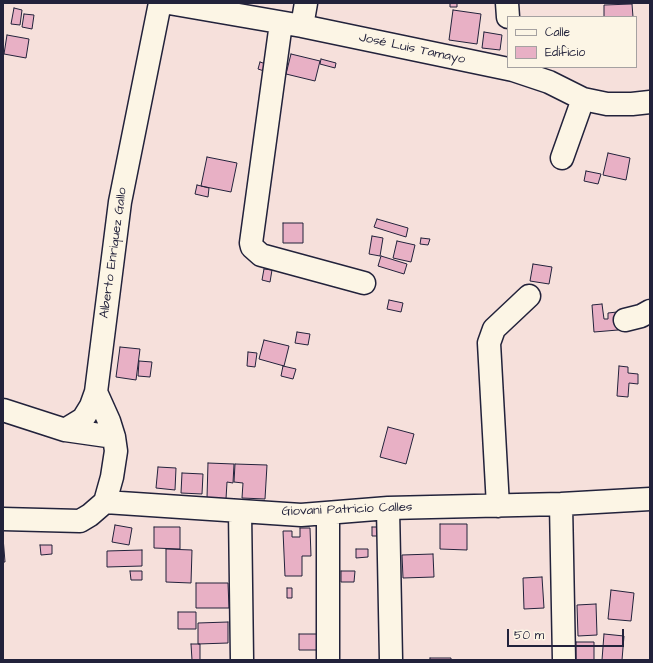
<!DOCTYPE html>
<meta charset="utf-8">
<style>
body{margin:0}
#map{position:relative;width:653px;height:663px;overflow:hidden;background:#f6e0db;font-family:"Architects Daughter",sans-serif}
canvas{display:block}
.frame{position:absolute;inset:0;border:4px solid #22223b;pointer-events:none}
.legend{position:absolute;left:507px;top:16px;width:130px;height:52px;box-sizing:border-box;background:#fcf5e5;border:1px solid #a5a1a1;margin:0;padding:5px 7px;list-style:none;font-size:12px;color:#22223b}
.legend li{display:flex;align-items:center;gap:8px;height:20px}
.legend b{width:20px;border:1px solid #a5a1a1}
.scale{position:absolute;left:507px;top:629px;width:117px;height:18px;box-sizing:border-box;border:2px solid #22223b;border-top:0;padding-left:5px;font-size:12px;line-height:14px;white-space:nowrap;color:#22223b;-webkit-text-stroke:3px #fcf5e5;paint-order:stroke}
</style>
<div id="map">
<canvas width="653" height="663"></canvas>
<div class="frame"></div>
<ul class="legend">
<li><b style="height:5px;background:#fcf5e5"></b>Calle</li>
<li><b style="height:11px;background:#e8b0c5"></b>Edificio</li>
</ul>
<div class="scale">50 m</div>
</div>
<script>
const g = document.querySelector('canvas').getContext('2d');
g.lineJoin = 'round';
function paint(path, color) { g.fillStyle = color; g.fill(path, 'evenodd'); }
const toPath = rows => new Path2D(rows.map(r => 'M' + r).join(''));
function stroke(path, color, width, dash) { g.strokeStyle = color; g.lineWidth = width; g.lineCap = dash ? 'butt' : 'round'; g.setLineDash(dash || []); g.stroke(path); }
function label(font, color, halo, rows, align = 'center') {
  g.font = font + ' "Architects Daughter",sans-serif'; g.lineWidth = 4; g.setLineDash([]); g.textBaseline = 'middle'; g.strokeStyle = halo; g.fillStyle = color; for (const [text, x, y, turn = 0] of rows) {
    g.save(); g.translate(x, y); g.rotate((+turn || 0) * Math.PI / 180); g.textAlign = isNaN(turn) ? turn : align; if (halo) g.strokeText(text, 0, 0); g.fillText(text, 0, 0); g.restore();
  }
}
const building = toPath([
 [450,3,457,3,457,7,450,7,450,3],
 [632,4,633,17,604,17,604,5,632,4],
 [14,8,22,10,20,25,11,24,14,8],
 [453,10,481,14,477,44,449,40,453,10],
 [24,14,34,15,32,29,22,27,24,14],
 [484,32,502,35,500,50,482,48,484,32],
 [7,35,29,39,26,58,4,54,7,35],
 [291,54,320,61,315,81,286,74,291,54],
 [321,59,336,63,335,68,320,64,321,59],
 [260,62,269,65,267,72,258,69,260,62],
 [608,153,630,158,626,180,603,175,608,153],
 [207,157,237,163,231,192,201,186,207,157],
 [586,171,601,174,598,184,584,181,586,171],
 [197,185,209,188,208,197,195,194,197,185],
 [377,219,408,228,406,237,374,227,377,219],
 [283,223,303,223,303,243,283,243,283,223],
 [372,236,383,238,380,256,369,254,372,236],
 [421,238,430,239,428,245,420,244,421,238],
 [397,241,415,245,411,262,393,258,397,241],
 [381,256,407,264,404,274,378,266,381,256],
 [533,264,552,267,549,284,530,281,533,264],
 [264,269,272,270,270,282,262,280,264,269],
 [389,300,403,303,401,312,387,309,389,300],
 [602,304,604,319,608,319,608,313,617,312,618,330,594,332,592,305,602,304],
 [297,332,310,334,308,345,295,343,297,332],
 [264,340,289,346,284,366,259,359,264,340],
 [120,347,140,349,136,380,116,377,120,347],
 [248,352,257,353,255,367,247,366,248,352],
 [139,361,152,362,150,377,138,376,139,361],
 [283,366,296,369,293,379,281,376,283,366],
 [619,366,628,367,628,373,638,374,638,384,629,383,628,397,617,396,619,366],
 [388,427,414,434,406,464,380,457,388,427],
 [208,463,234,464,233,483,227,482,226,499,207,498,208,463],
 [235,464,267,465,265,499,242,498,243,483,234,482,235,464],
 [158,467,176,468,175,490,156,488,158,467],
 [182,473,203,474,202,494,181,493,182,473],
 [440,524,467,524,467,550,440,549,440,524],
 [115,525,132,528,129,545,112,542,115,525],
 [154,527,180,527,180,549,154,548,154,527],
 [372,527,379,527,379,536,372,536,372,527],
 [300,528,310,528,311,556,302,556,302,576,285,576,283,531,292,531,292,537,300,537,300,528],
 [3,537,5,562,3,562,3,537],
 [40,545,52,545,52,554,41,555,40,545],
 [166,549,192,550,191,583,166,582,166,549],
 [356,549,368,549,368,557,356,558,356,549],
 [142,550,142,566,107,567,107,551,142,550],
 [433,554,434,577,403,578,402,555,433,554],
 [130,571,142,571,142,580,131,580,130,571],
 [341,571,355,571,354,582,341,582,341,571],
 [542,577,544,608,524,609,523,578,542,577],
 [196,583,228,583,229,608,196,608,196,583],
 [287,588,292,588,292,598,287,598,287,588],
 [611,590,634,593,631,621,608,619,611,590],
 [596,604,597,635,578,636,577,605,596,604],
 [178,612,196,612,196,629,178,629,178,612],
 [228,622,228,643,198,644,198,623,228,622],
 [299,634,321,634,321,650,299,650,299,634],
 [604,634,624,636,622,660,602,660,604,634],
 [576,642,594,642,594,660,576,660,576,642],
 [191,644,200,644,200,660,192,660,191,644],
 [430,658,451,658,451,660,430,660,430,658]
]);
const minor = toPath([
 [169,3,302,26,513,70,549,82,583,99,607,104,632,104,650,102],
 [507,3,508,17],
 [281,23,251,243,252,247,261,255,364,283],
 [302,26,306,3],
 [562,158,583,99],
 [625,320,641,316,650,311],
 [3,410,65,430,83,419,91,406,96,392],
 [65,430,114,437],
 [105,502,112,477,116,451,114,437,109,421,96,392,120,202,160,3],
 [561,504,564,660],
 [498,506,489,343,494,329,529,296],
 [388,508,391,660],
 [240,511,242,660],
 [3,519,80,521,90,515,105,502,301,515,388,508,561,504,650,499],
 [328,660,328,513]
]);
const streetNames = [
 ["José Luis Tamayo",412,49,12],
 ["Alberto Enriquez Gallo",114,253,-82],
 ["Giovani Patricio Calles",347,510,-2]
];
paint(building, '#e8b0c5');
stroke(building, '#22223b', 1);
stroke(minor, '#22223b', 25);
stroke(minor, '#fcf5e5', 22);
label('13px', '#22223b', '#fcf5e5', streetNames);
</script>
